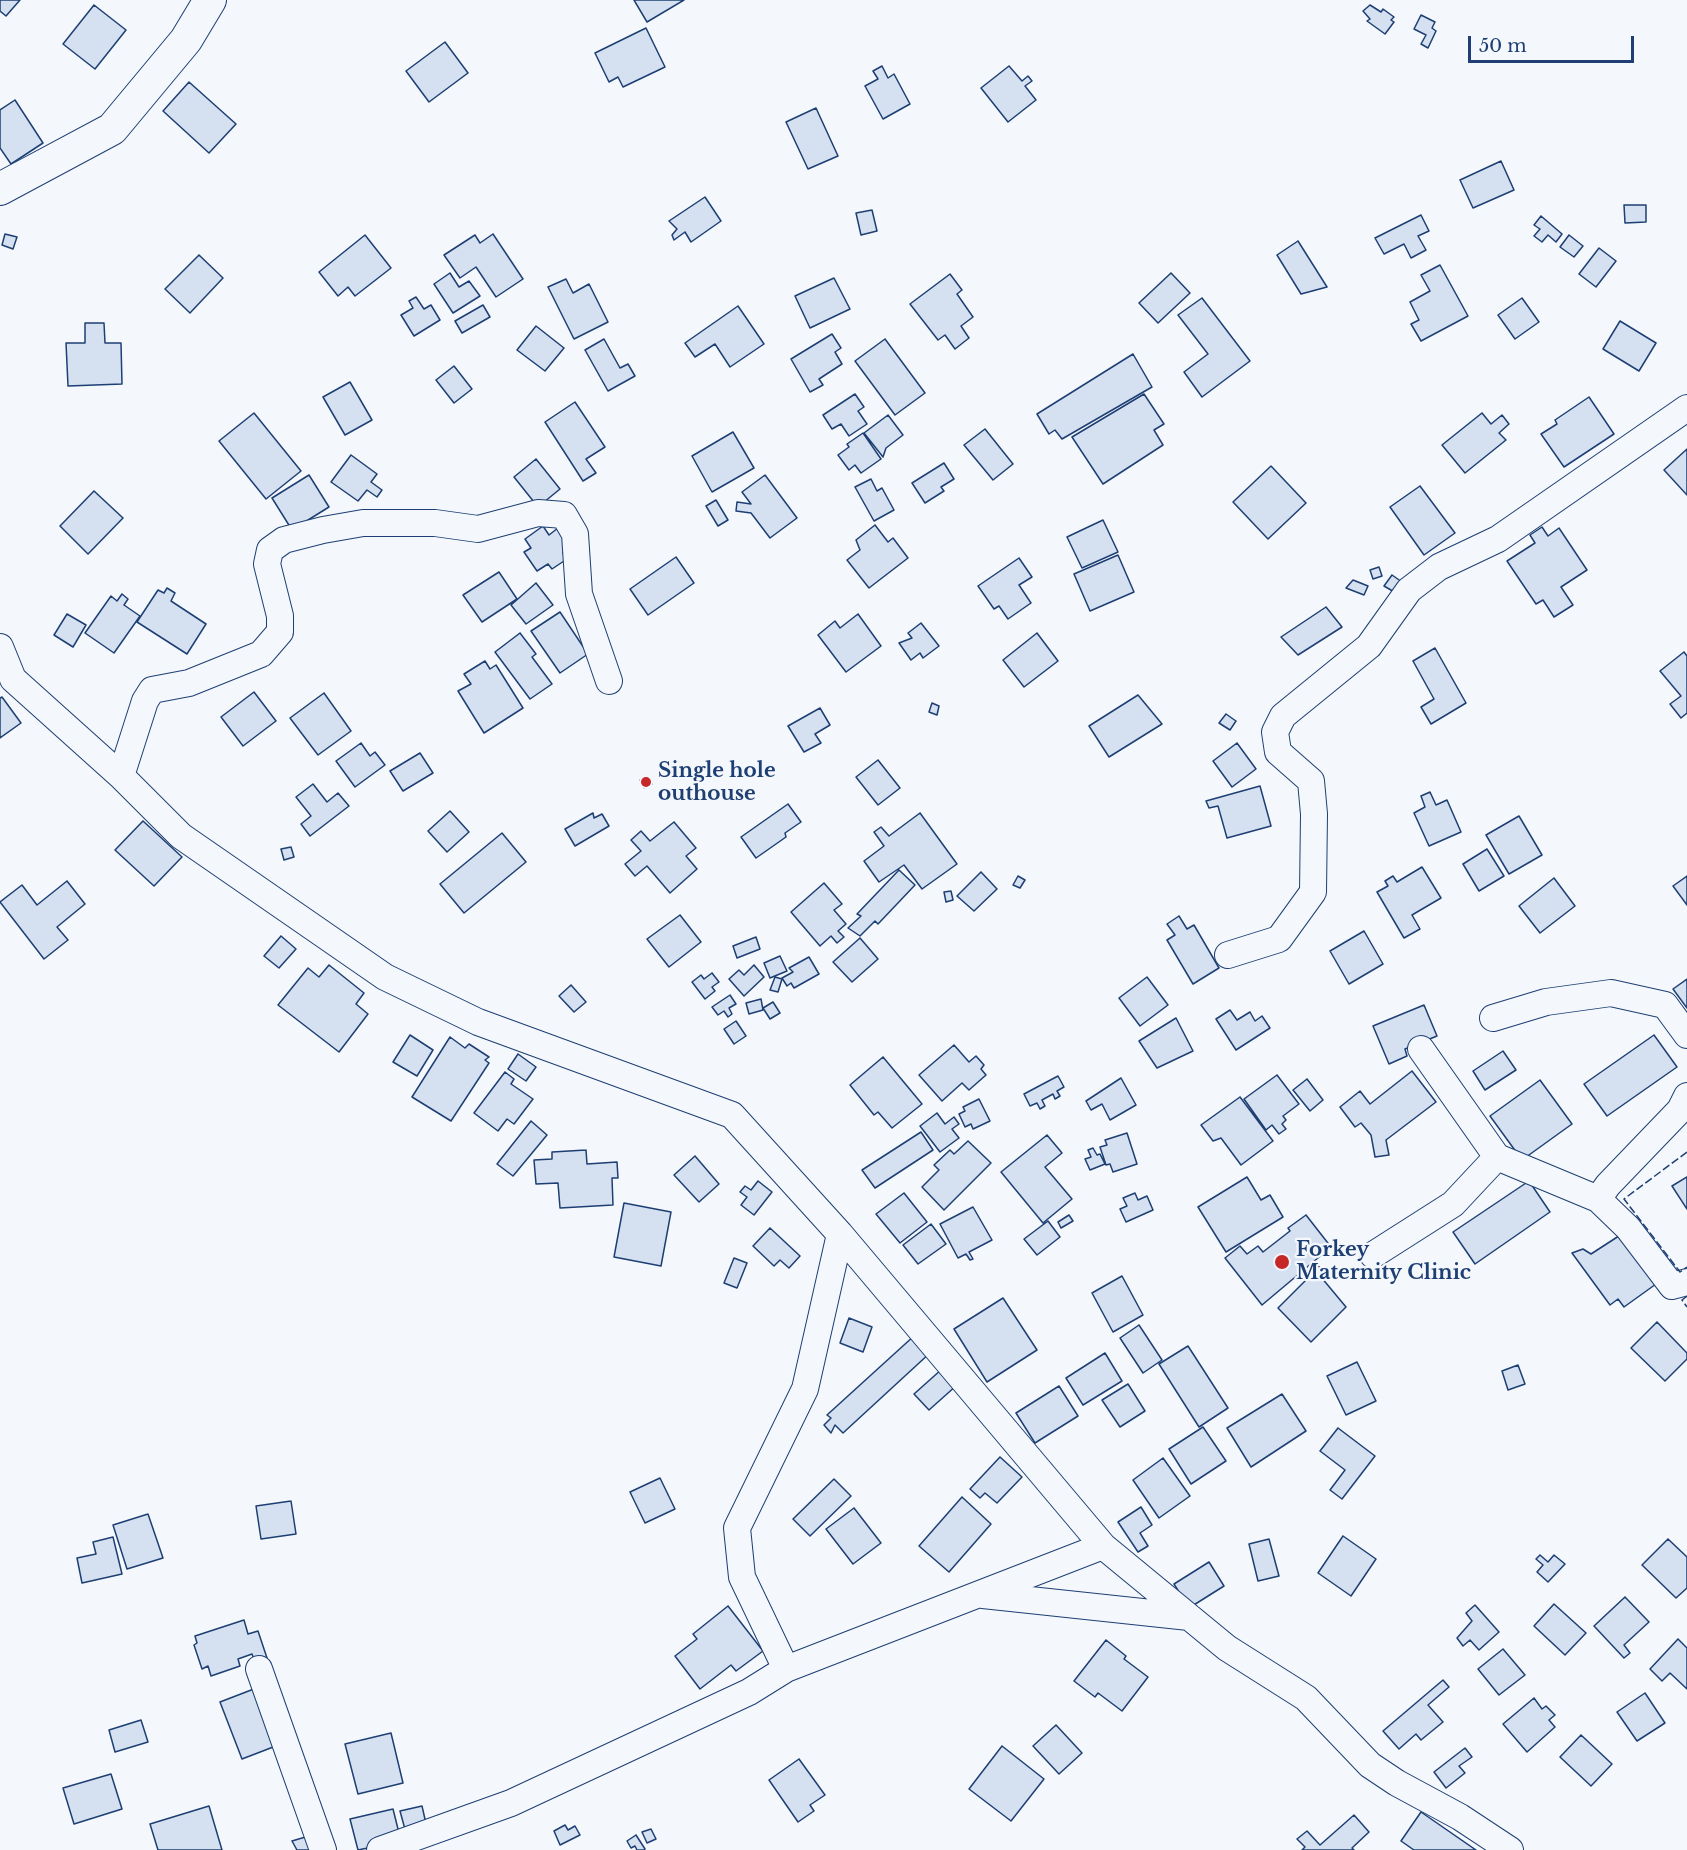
<!DOCTYPE html>
<style>
body{margin:0}
#map{position:relative;width:1687px;height:1850px;overflow:hidden;background:#f4f7fb;font-family:"Libre Baskerville",serif}
canvas{display:block}
.scale{position:absolute;left:1468px;top:36px;width:166px;height:27px;box-sizing:border-box;border:3px solid #1d3f73;border-top:0;padding-left:8px;font-size:18px;line-height:21px;white-space:nowrap;color:#1d3f73;-webkit-text-stroke:4px #f4f7fb;paint-order:stroke}
</style>
<div id="map">
<canvas width="1687" height="1850"></canvas>
<div class="scale">50 m</div>
</div>
<script>
const g = document.querySelector('canvas').getContext('2d');
g.lineJoin = 'round';
function paint(path, color) { g.fillStyle = color; g.fill(path, 'evenodd'); }
const toPath = rows => new Path2D(rows.map(r => 'M' + r).join(''));
function stroke(path, color, width, dash) { g.strokeStyle = color; g.lineWidth = width; g.lineCap = dash ? 'butt' : 'round'; g.setLineDash(dash || []); g.stroke(path); }
function label(font, color, halo, rows, align = 'center') {
  g.font = font + ' "Libre Baskerville",serif'; g.lineWidth = 4.5; g.setLineDash([]); g.textBaseline = 'middle'; g.strokeStyle = halo; g.fillStyle = color; for (const [text, x, y, turn = 0] of rows) {
    g.save(); g.translate(x, y); g.rotate((+turn || 0) * Math.PI / 180); g.textAlign = isNaN(turn) ? turn : align; if (halo) g.strokeText(text, 0, 0); g.fillText(text, 0, 0); g.restore();
  }
}
const building = toPath([
 [0,0,20,0,6,16,0,11,0,0],
 [634,0,684,0,647,22,634,0],
 [94,5,126,30,95,69,63,44,94,5],
 [1370,5,1381,12,1383,9,1394,17,1391,20,1394,22,1385,34,1367,21,1370,19,1363,11,1370,5],
 [1421,15,1435,22,1432,28,1436,31,1428,48,1421,44,1426,35,1414,29,1421,15],
 [646,28,665,67,623,87,618,77,609,82,595,53,646,28],
 [445,42,468,73,429,102,406,71,445,42],
 [882,66,888,78,894,74,910,104,883,119,865,86,878,79,873,71,882,66],
 [1009,66,1022,81,1028,76,1032,81,1025,86,1036,100,1008,122,981,88,1009,66],
 [189,82,236,124,209,153,163,111,189,82],
 [15,100,43,143,11,164,0,148,0,110,15,100],
 [816,108,838,156,808,169,786,122,816,108],
 [1501,161,1514,190,1473,208,1460,180,1501,161],
 [705,197,721,221,691,242,685,232,674,240,672,235,677,229,669,221,705,197],
 [1624,205,1646,205,1646,222,1625,223,1624,205],
 [872,210,877,231,861,235,856,213,872,210],
 [1421,215,1429,231,1418,236,1426,250,1411,258,1404,244,1384,254,1375,238,1421,215],
 [1541,216,1562,234,1556,242,1548,235,1542,242,1534,236,1540,229,1534,225,1541,216],
 [5,234,17,237,13,249,2,245,5,234],
 [493,234,523,279,496,297,476,267,460,278,444,255,475,235,480,243,493,234],
 [365,235,391,268,355,296,348,287,338,296,319,272,365,235],
 [1569,235,1583,246,1574,257,1560,247,1569,235],
 [1298,241,1327,287,1301,294,1277,255,1298,241],
 [1599,248,1616,261,1596,287,1579,274,1599,248],
 [199,255,223,278,190,313,165,289,199,255],
 [1440,265,1468,316,1421,341,1411,324,1419,320,1410,302,1430,291,1421,275,1440,265],
 [450,273,459,287,469,281,480,296,453,313,434,284,450,273],
 [1171,273,1190,293,1158,323,1139,303,1171,273],
 [950,274,962,290,957,294,973,317,961,326,969,338,955,349,945,335,938,340,910,304,950,274],
 [834,278,850,309,810,328,795,296,834,278],
 [566,279,573,293,589,284,608,322,574,339,548,287,566,279],
 [416,297,424,309,431,305,440,320,414,336,401,315,413,308,409,301,416,297],
 [1202,298,1250,361,1202,397,1184,372,1208,354,1178,315,1202,298],
 [1522,298,1539,322,1515,339,1498,315,1522,298],
 [483,305,490,317,462,333,455,321,483,305],
 [738,306,764,344,730,367,715,344,695,357,685,343,738,306],
 [1620,321,1656,343,1639,371,1603,349,1620,321],
 [85,323,104,323,105,343,121,343,122,384,68,386,66,343,85,343,85,323],
 [536,326,564,348,545,371,517,350,536,326],
 [832,334,841,348,835,352,842,364,819,379,823,385,810,392,791,359,832,334],
 [604,339,620,368,628,364,635,376,608,391,585,350,604,339],
 [885,339,925,393,895,415,855,361,885,339],
 [1133,354,1152,387,1062,439,1055,430,1049,434,1037,414,1133,354],
 [454,366,472,389,454,403,436,380,454,366],
 [350,382,372,420,345,435,323,397,350,382],
 [855,394,864,407,858,411,867,424,849,436,841,424,832,429,823,415,855,394],
 [1144,394,1164,424,1154,430,1163,445,1103,484,1072,437,1144,394],
 [1589,397,1614,434,1564,467,1541,434,1557,424,1555,420,1589,397],
 [575,402,605,447,586,459,596,473,583,481,545,422,575,402],
 [254,413,301,471,266,499,219,441,254,413],
 [1482,413,1491,424,1502,415,1509,424,1499,433,1506,440,1465,473,1442,445,1482,413],
 [888,415,903,435,886,448,883,457,864,433,888,415],
 [985,429,1013,464,993,480,964,445,985,429],
 [733,432,754,468,712,492,692,456,733,432],
 [863,433,881,459,861,473,855,465,849,470,838,455,849,447,847,444,863,433],
 [1687,449,1687,495,1664,470,1687,449],
 [351,455,377,474,371,482,382,490,377,497,367,490,358,501,331,482,351,455],
 [536,459,560,489,538,507,514,477,536,459],
 [944,463,954,479,941,487,944,491,925,503,912,483,944,463],
 [1271,466,1306,503,1268,539,1233,502,1271,466],
 [309,475,329,507,292,530,272,498,309,475],
 [765,475,797,518,770,538,751,513,736,511,737,502,751,504,742,492,765,475],
 [871,479,877,491,882,488,894,510,874,521,855,487,871,479],
 [1420,486,1455,533,1424,555,1390,507,1420,486],
 [94,491,123,518,88,554,60,526,94,491],
 [716,500,728,520,718,526,706,506,716,500],
 [1103,520,1118,552,1082,568,1067,537,1103,520],
 [875,525,888,542,893,538,908,558,869,588,847,560,860,550,856,540,875,525],
 [543,526,549,535,558,528,571,546,563,553,567,559,552,569,548,564,537,571,524,552,531,548,525,539,543,526],
 [1542,527,1548,536,1559,528,1587,570,1561,587,1573,605,1554,617,1543,600,1536,604,1507,561,1535,543,1530,535,1542,527],
 [1118,555,1134,592,1090,611,1074,574,1118,555],
 [676,557,694,583,648,615,630,589,676,557],
 [1019,558,1032,577,1019,585,1031,603,1008,619,999,606,994,609,978,586,1019,558],
 [1379,567,1382,576,1373,579,1370,570,1379,567],
 [499,572,517,599,482,622,463,595,499,572],
 [1392,575,1402,582,1396,593,1384,586,1392,575],
 [1353,580,1368,586,1364,595,1346,588,1353,580],
 [536,583,553,605,526,624,511,605,536,583],
 [167,588,175,593,171,601,206,624,187,654,137,622,158,590,164,593,167,588],
 [122,594,128,599,124,605,140,616,114,653,85,633,111,596,117,601,122,594],
 [1326,607,1342,627,1298,655,1281,637,1326,607],
 [560,612,588,654,560,673,531,631,560,612],
 [67,614,86,625,73,647,54,635,67,614],
 [858,614,881,646,846,672,818,635,835,621,840,628,858,614],
 [921,623,939,646,923,658,920,653,911,660,899,643,912,638,908,633,921,623],
 [520,633,536,654,532,657,552,684,530,699,495,652,520,633],
 [1037,633,1058,661,1024,687,1003,660,1037,633],
 [1435,648,1466,703,1431,724,1421,707,1434,699,1413,661,1435,648],
 [1684,652,1687,656,1687,713,1681,718,1670,704,1681,696,1660,671,1684,652],
 [485,661,490,669,496,665,523,708,484,733,458,691,471,684,464,674,485,661],
 [254,692,276,721,243,746,221,717,254,692],
 [324,693,351,731,318,755,290,718,324,693],
 [1138,695,1162,724,1109,757,1089,726,1138,695],
 [2,697,21,723,0,738,0,698,2,697],
 [932,703,939,706,937,715,929,712,932,703],
 [820,708,830,725,815,734,821,743,804,752,788,726,820,708],
 [1226,714,1236,721,1230,730,1219,723,1226,714],
 [361,743,370,756,375,752,385,765,355,787,336,761,361,743],
 [1237,743,1256,769,1232,787,1213,761,1237,743],
 [420,753,433,773,403,791,390,771,420,753],
 [878,760,900,788,878,805,856,777,878,760],
 [648,777,652,784,644,788,640,780,648,777],
 [313,784,327,802,338,793,349,806,310,836,301,824,311,816,296,797,313,784],
 [1260,786,1271,826,1227,838,1218,806,1209,808,1206,801,1260,786],
 [1430,792,1436,805,1447,800,1461,832,1429,846,1414,813,1425,807,1421,796,1430,792],
 [788,804,801,822,785,833,786,837,756,858,741,837,788,804],
 [450,811,469,832,447,852,428,831,450,811],
 [593,813,594,818,602,814,609,826,575,846,565,829,593,813],
 [920,813,957,864,922,889,904,865,879,882,864,861,884,846,874,832,881,827,889,836,920,813],
 [1519,816,1542,855,1509,874,1486,835,1519,816],
 [143,821,182,857,154,886,115,850,143,821],
 [674,822,696,848,686,856,697,869,670,893,647,866,635,876,625,864,641,851,631,840,641,831,650,841,674,822],
 [502,833,526,862,464,913,440,884,502,833],
 [291,847,294,857,284,860,281,849,291,847],
 [1487,849,1504,876,1479,891,1463,864,1487,849],
 [1422,867,1441,898,1412,915,1420,929,1404,938,1377,892,1388,886,1385,881,1393,876,1397,882,1422,867],
 [899,870,915,885,878,924,875,921,860,936,848,928,861,916,857,914,899,870],
 [981,872,997,889,974,911,957,896,981,872],
 [1018,876,1025,880,1020,888,1013,885,1018,876],
 [1687,876,1687,905,1673,886,1687,876],
 [1554,878,1575,906,1540,933,1519,906,1554,878],
 [67,881,85,904,57,927,68,940,44,959,0,902,22,885,37,905,67,881],
 [824,883,842,904,834,910,846,924,838,931,844,937,837,943,831,936,820,946,791,912,824,883],
 [951,891,953,900,946,902,944,892,951,891],
 [680,915,701,942,669,967,647,939,680,915],
 [1179,916,1187,929,1194,925,1219,968,1193,984,1167,940,1175,935,1167,924,1179,916],
 [1364,931,1383,964,1349,984,1330,951,1364,931],
 [281,936,296,949,279,968,264,956,281,936],
 [756,937,760,949,737,958,733,946,756,937],
 [860,938,878,959,852,982,833,962,860,938],
 [780,956,787,971,770,978,764,963,780,956],
 [809,957,819,974,794,988,791,983,787,986,782,978,793,972,789,968,809,957],
 [329,965,364,993,356,1004,368,1014,339,1052,278,1005,308,968,319,977,329,965],
 [754,965,764,977,744,996,729,979,739,970,744,975,754,965],
 [712,973,719,982,712,987,715,991,705,999,692,982,701,975,704,979,712,973],
 [775,977,782,979,778,992,770,990,775,977],
 [1147,977,1168,1005,1140,1026,1119,998,1147,977],
 [1687,979,1687,1008,1673,989,1687,979],
 [571,985,586,1002,574,1012,559,996,571,985],
 [730,995,736,1004,729,1008,732,1014,728,1017,724,1011,718,1015,712,1007,730,995],
 [761,999,763,1010,749,1014,746,1003,761,999],
 [773,1002,780,1013,770,1019,763,1008,773,1002],
 [1424,1005,1437,1036,1405,1049,1407,1056,1389,1064,1373,1026,1424,1005],
 [1230,1010,1237,1020,1250,1012,1255,1021,1262,1016,1270,1028,1236,1050,1216,1019,1230,1010],
 [1176,1018,1193,1051,1157,1068,1139,1041,1176,1018],
 [736,1021,746,1036,734,1044,724,1029,736,1021],
 [410,1035,433,1050,417,1076,393,1062,410,1035],
 [1654,1035,1677,1067,1607,1116,1584,1084,1654,1035],
 [450,1037,465,1048,469,1044,489,1057,485,1060,489,1063,451,1121,412,1097,450,1037],
 [954,1045,969,1062,976,1056,984,1065,981,1069,986,1075,969,1090,962,1083,942,1101,919,1075,954,1045],
 [1503,1051,1516,1070,1485,1090,1473,1071,1503,1051],
 [518,1054,536,1067,526,1081,508,1069,518,1054],
 [883,1057,922,1104,892,1128,878,1112,874,1115,850,1085,883,1057],
 [1412,1071,1436,1102,1386,1140,1389,1155,1375,1157,1371,1135,1361,1123,1355,1127,1340,1107,1360,1091,1370,1104,1412,1071],
 [505,1072,514,1079,511,1084,533,1099,514,1124,507,1119,498,1131,474,1113,505,1072],
 [1277,1075,1299,1104,1283,1116,1286,1120,1282,1124,1286,1129,1279,1134,1272,1125,1266,1130,1244,1099,1277,1075],
 [1058,1076,1064,1087,1057,1091,1060,1096,1055,1099,1053,1094,1042,1100,1045,1106,1040,1109,1037,1103,1030,1106,1024,1094,1058,1076],
 [1121,1078,1136,1105,1110,1120,1102,1104,1091,1110,1086,1101,1121,1078],
 [1307,1079,1323,1100,1310,1111,1293,1090,1307,1079],
 [1540,1080,1572,1124,1522,1160,1490,1116,1540,1080],
 [1240,1097,1273,1141,1241,1165,1221,1138,1213,1141,1201,1125,1240,1097],
 [979,1099,990,1121,973,1129,971,1124,965,1127,959,1114,965,1111,963,1107,979,1099],
 [937,1113,945,1124,954,1117,959,1124,952,1129,959,1138,940,1152,920,1126,937,1113],
 [531,1121,547,1135,513,1176,497,1164,531,1121],
 [921,1132,933,1150,875,1188,862,1170,921,1132],
 [1127,1133,1137,1164,1113,1172,1110,1164,1106,1165,1100,1147,1107,1145,1105,1140,1127,1133],
 [1047,1135,1062,1153,1045,1167,1072,1199,1043,1223,1001,1172,1047,1135],
 [968,1141,991,1163,944,1210,922,1187,939,1170,934,1165,950,1150,954,1154,968,1141],
 [1093,1148,1097,1155,1100,1154,1105,1164,1090,1170,1085,1159,1091,1157,1088,1150,1093,1148],
 [586,1150,587,1164,617,1162,618,1178,612,1178,613,1205,560,1208,558,1183,536,1184,534,1160,552,1159,552,1152,586,1150],
 [695,1156,719,1184,699,1202,674,1175,695,1156],
 [1247,1177,1261,1200,1270,1195,1283,1217,1226,1252,1198,1207,1247,1177],
 [1687,1177,1687,1209,1672,1186,1687,1177],
 [758,1181,772,1192,754,1215,741,1205,747,1197,740,1192,745,1186,751,1190,758,1181],
 [1529,1181,1550,1212,1475,1264,1453,1232,1529,1181],
 [904,1193,927,1222,900,1243,876,1214,904,1193],
 [1135,1193,1138,1200,1147,1196,1153,1210,1126,1222,1120,1209,1127,1206,1123,1198,1135,1193],
 [624,1203,671,1212,661,1266,614,1257,624,1203],
 [973,1207,992,1240,969,1252,973,1259,970,1260,966,1254,958,1258,940,1224,973,1207],
 [1069,1215,1073,1221,1061,1228,1058,1222,1069,1215],
 [1306,1215,1331,1247,1262,1305,1225,1258,1240,1246,1247,1254,1258,1246,1263,1252,1290,1231,1288,1228,1306,1215],
 [1048,1221,1060,1237,1037,1255,1024,1239,1048,1221],
 [931,1224,946,1244,918,1264,903,1245,931,1224],
 [770,1228,800,1256,789,1268,780,1260,774,1266,753,1246,770,1228],
 [1625,1232,1663,1279,1624,1307,1618,1299,1610,1305,1572,1253,1583,1249,1591,1254,1625,1232],
 [734,1258,747,1263,737,1288,724,1283,734,1258],
 [1316,1264,1325,1272,1321,1277,1346,1307,1311,1342,1278,1308,1306,1280,1303,1277,1316,1264],
 [1122,1276,1143,1315,1113,1332,1092,1293,1122,1276],
 [1003,1298,1037,1350,987,1382,954,1329,1003,1298],
 [849,1318,872,1327,863,1352,840,1343,849,1318],
 [1657,1322,1687,1353,1687,1359,1665,1381,1631,1348,1657,1322],
 [1139,1325,1162,1360,1143,1373,1120,1338,1139,1325],
 [915,1335,931,1352,843,1433,835,1425,831,1433,824,1425,831,1418,827,1415,915,1335],
 [1188,1346,1228,1408,1199,1427,1159,1364,1188,1346],
 [1105,1353,1122,1381,1083,1405,1066,1378,1105,1353],
 [1357,1362,1376,1401,1346,1415,1327,1376,1357,1362],
 [1518,1365,1525,1384,1508,1390,1502,1371,1518,1365],
 [942,1369,957,1385,929,1410,914,1394,942,1369],
 [1128,1384,1145,1411,1120,1427,1102,1400,1128,1384],
 [1059,1386,1078,1416,1035,1443,1016,1413,1059,1386],
 [1282,1394,1306,1431,1251,1467,1227,1428,1282,1394],
 [1203,1427,1226,1461,1191,1484,1169,1449,1203,1427],
 [1338,1428,1375,1456,1342,1499,1330,1490,1345,1470,1320,1451,1338,1428],
 [1000,1457,1022,1477,997,1503,985,1493,980,1498,970,1489,1000,1457],
 [1163,1458,1190,1496,1159,1518,1133,1480,1163,1458],
 [660,1478,675,1509,645,1523,630,1492,660,1478],
 [834,1479,851,1496,810,1536,793,1519,834,1479],
 [962,1497,991,1524,949,1572,919,1546,962,1497],
 [291,1501,296,1534,261,1539,256,1506,291,1501],
 [1141,1507,1152,1525,1140,1533,1148,1546,1138,1552,1118,1522,1141,1507],
 [854,1508,881,1543,853,1564,826,1529,854,1508],
 [148,1514,163,1558,127,1569,113,1525,148,1514],
 [1343,1536,1376,1559,1351,1596,1318,1573,1343,1536],
 [113,1537,122,1574,82,1583,77,1558,96,1554,93,1542,113,1537],
 [1269,1539,1279,1576,1258,1581,1249,1544,1269,1539],
 [1668,1539,1687,1557,1687,1588,1676,1598,1642,1565,1668,1539],
 [1540,1555,1548,1562,1554,1555,1565,1564,1548,1582,1537,1572,1543,1565,1536,1559,1540,1555],
 [1209,1562,1224,1586,1189,1608,1174,1584,1209,1562],
 [1625,1597,1649,1622,1624,1645,1630,1653,1624,1658,1594,1626,1625,1597],
 [1554,1604,1586,1633,1565,1655,1534,1626,1554,1604],
 [1475,1605,1499,1632,1479,1650,1470,1640,1463,1646,1457,1638,1472,1621,1466,1613,1475,1605],
 [728,1606,763,1651,736,1671,731,1665,700,1689,675,1656,697,1639,693,1634,728,1606],
 [244,1620,248,1634,258,1631,268,1661,256,1665,252,1654,238,1659,240,1666,211,1676,208,1666,202,1669,194,1645,197,1643,195,1636,244,1620],
 [1678,1639,1687,1648,1687,1689,1670,1673,1662,1681,1650,1669,1678,1639],
 [1106,1640,1126,1656,1124,1659,1148,1677,1122,1711,1098,1693,1095,1697,1074,1681,1106,1640],
 [1503,1649,1525,1675,1499,1695,1478,1669,1503,1649],
 [1443,1680,1449,1687,1428,1705,1443,1722,1421,1740,1416,1734,1399,1749,1383,1731,1443,1680],
 [259,1687,281,1744,242,1759,220,1702,259,1687],
 [1645,1693,1665,1723,1637,1741,1617,1712,1645,1693],
 [1534,1698,1542,1709,1546,1706,1555,1715,1549,1720,1555,1727,1527,1752,1503,1724,1534,1698],
 [141,1720,148,1742,115,1752,109,1730,141,1720],
 [1056,1725,1082,1753,1059,1774,1033,1746,1056,1725],
 [391,1733,403,1783,358,1794,345,1744,391,1733],
 [1581,1735,1612,1764,1591,1786,1560,1757,1581,1735],
 [1002,1746,1044,1779,1011,1821,969,1789,1002,1746],
 [1465,1748,1472,1757,1459,1766,1465,1773,1446,1788,1434,1772,1465,1748],
 [799,1759,825,1795,810,1805,814,1811,798,1822,769,1780,799,1759],
 [111,1774,122,1809,74,1824,63,1788,111,1774],
 [209,1806,222,1850,158,1850,150,1824,209,1806],
 [422,1806,427,1828,406,1833,400,1811,422,1806],
 [393,1809,401,1841,358,1850,350,1819,393,1809],
 [1421,1812,1476,1850,1414,1850,1401,1841,1421,1812],
 [1354,1815,1369,1832,1352,1848,1354,1850,1302,1850,1305,1847,1297,1839,1307,1831,1320,1845,1354,1815],
 [565,1825,568,1830,575,1826,580,1835,560,1845,554,1831,565,1825],
 [651,1829,656,1839,647,1843,642,1832,651,1829],
 [312,1835,317,1850,297,1850,292,1841,312,1835],
 [636,1835,645,1849,644,1850,637,1850,635,1846,631,1848,627,1841,636,1835]
]);
const minor = toPath([
 [0,647,13,679,121,776,181,836,385,977,478,1022,732,1115,840,1234,1103,1546,1227,1648,1306,1698,1370,1765,1397,1783,1460,1817,1510,1850],
 [121,776,145,701,152,690,189,683,261,654,280,632,280,616,267,564,270,550,284,540,323,530,363,523,435,523,478,529,538,513,564,515,575,534,579,594,609,681],
 [1228,955,1279,939,1313,892,1314,814,1311,781,1278,752,1275,732,1283,716,1369,646,1409,590,1439,567,1498,539,1687,408],
 [1493,1018,1546,1002,1611,993,1665,1005,1687,1035],
 [1421,1049,1497,1157,1598,1199,1628,1228,1672,1286,1687,1282],
 [1598,1199,1608,1185,1680,1110,1687,1096],
 [1373,1255,1453,1204,1497,1157],
 [983,1595,1189,1617],
 [259,1669,323,1850],
 [786,1669,742,1577,737,1528,805,1389,840,1234],
 [380,1850,511,1803,749,1692,786,1669,1103,1546]
]);
const major = toPath([
 [0,189,112,129,186,40,210,0]
]);
const fence = toPath([
 [1687,1152,1624,1199,1680,1272,1687,1267],
 [1687,1296,1682,1300,1687,1307]
]);
const markers = [
 [646,782,6,"#c62828"],
 [1282,1262,8,"#c62828"]
];
const poiNames = [
 ["Single hole",658,771],
 ["outhouse",658,794],
 ["Forkey",1296,1250],
 ["Maternity Clinic",1296,1273]
];
paint(building, '#d5e0f0');
stroke(building, '#1d3f73', 1.5);
stroke(minor, '#1d3f73', 28);
stroke(major, '#1d3f73', 34);
stroke(minor, '#f4f7fb', 26);
stroke(major, '#f4f7fb', 32);
stroke(fence, '#1d3f73', 1.5, [8, 3]);
for (const [x, y, r, color] of markers) { const dot = new Path2D(); dot.arc(x, y, r, 0, 2 * Math.PI); g.fillStyle = color; g.fill(dot); stroke(dot, '#f4f7fb', 2); }
label('bold 20px', '#1d3f73', '#f4f7fb', poiNames, 'left');
</script>
